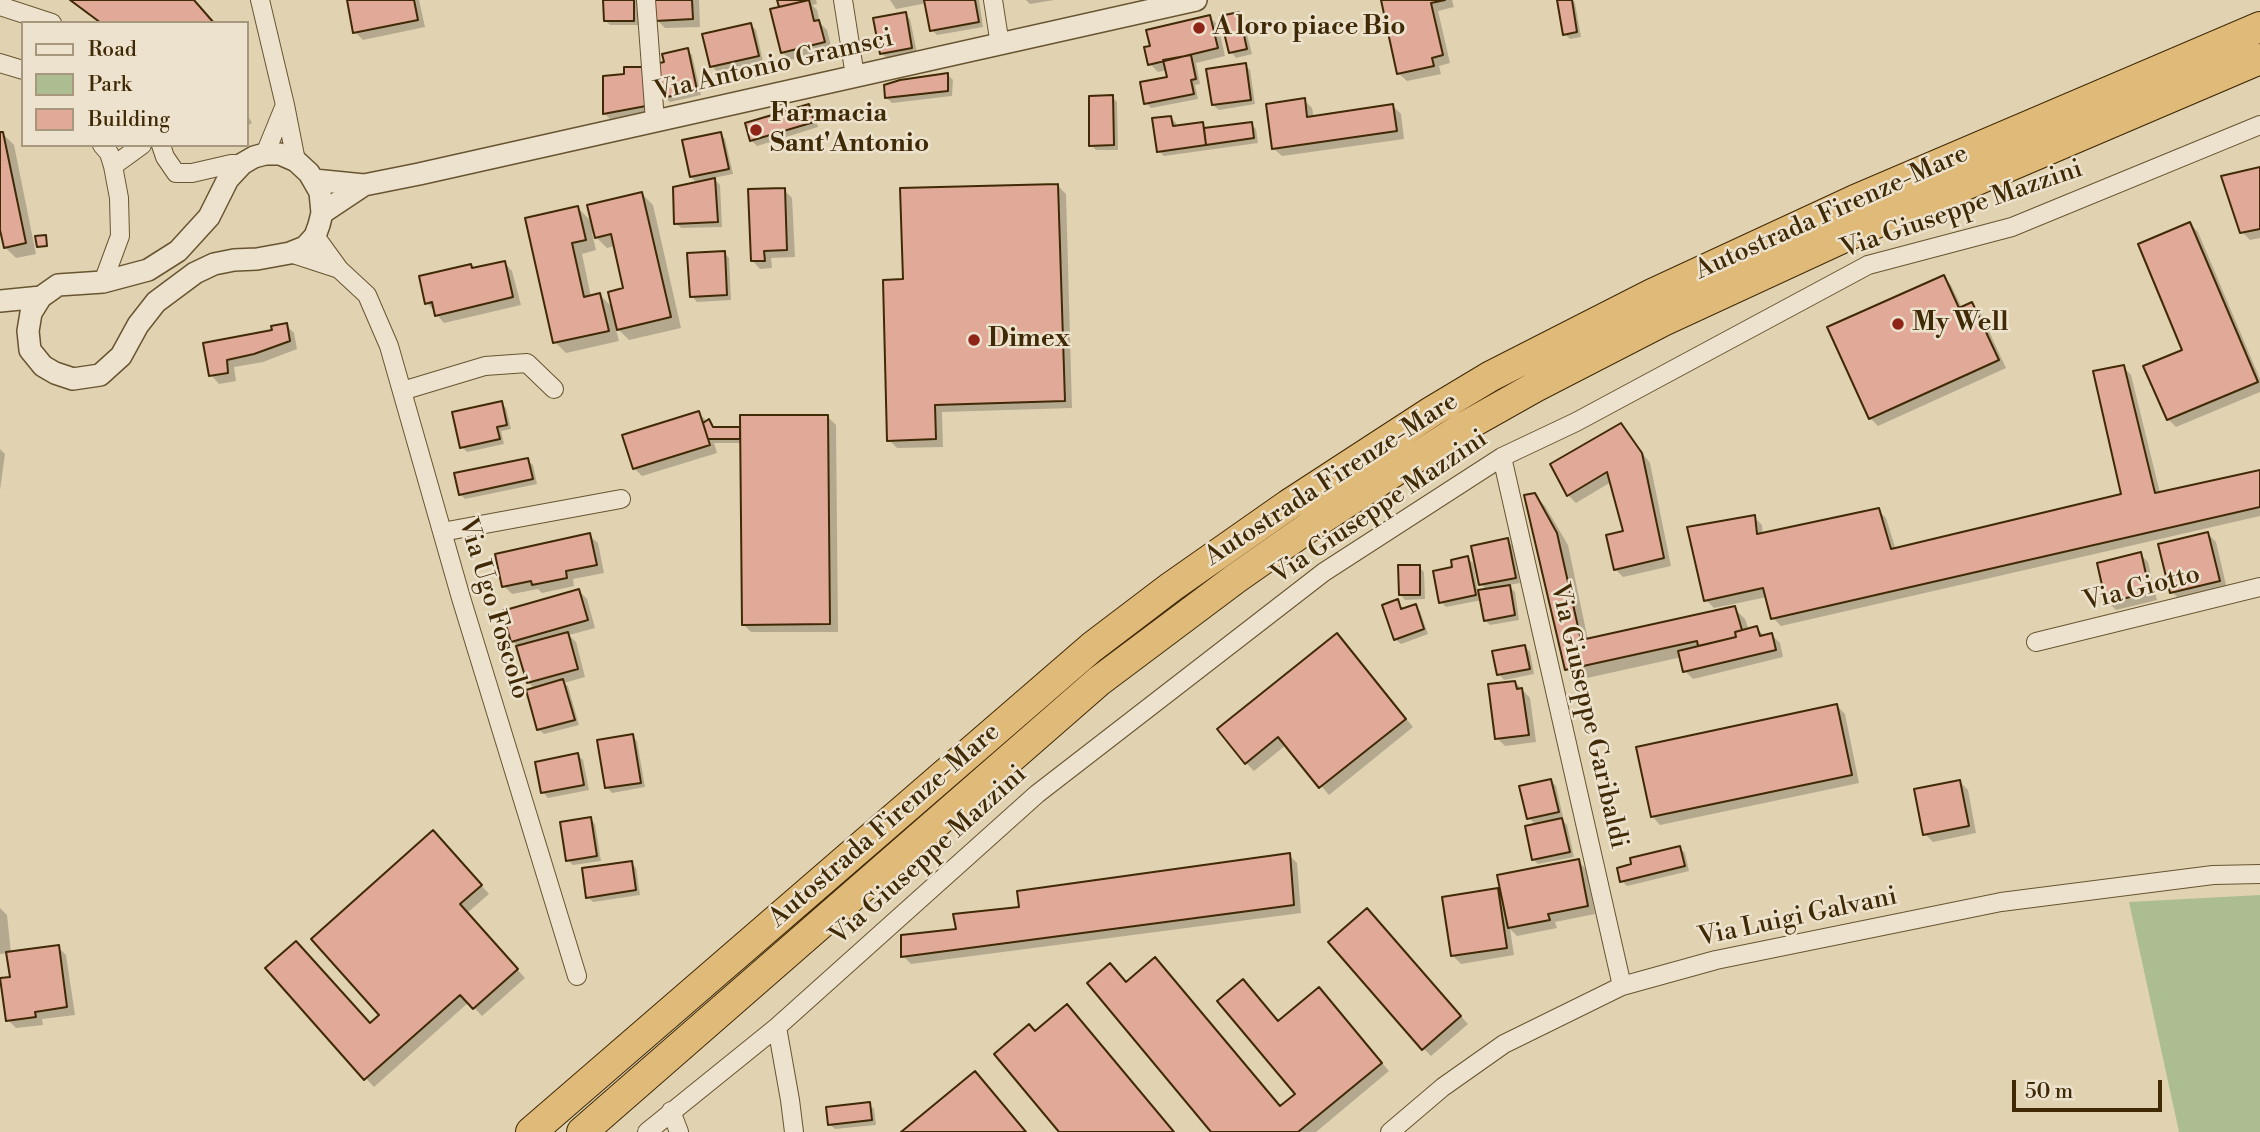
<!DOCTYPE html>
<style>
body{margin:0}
#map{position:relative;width:2260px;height:1132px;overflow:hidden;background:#e1d3b2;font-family:"Libre Bodoni",serif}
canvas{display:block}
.legend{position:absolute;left:21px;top:21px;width:228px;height:126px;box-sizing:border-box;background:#ece2cd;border:2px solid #a7987d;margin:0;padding:9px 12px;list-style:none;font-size:21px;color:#402905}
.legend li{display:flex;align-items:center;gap:14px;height:35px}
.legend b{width:35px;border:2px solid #a7987d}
.scale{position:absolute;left:2012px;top:1080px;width:150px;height:32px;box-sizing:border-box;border:4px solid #402905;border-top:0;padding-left:9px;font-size:21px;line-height:24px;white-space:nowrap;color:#402905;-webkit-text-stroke:5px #ece2cd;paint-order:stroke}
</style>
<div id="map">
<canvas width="2260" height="1132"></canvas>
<ul class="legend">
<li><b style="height:9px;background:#ece2cd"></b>Road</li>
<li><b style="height:19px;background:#acbe91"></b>Park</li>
<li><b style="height:19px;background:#e1aa98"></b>Building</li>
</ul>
<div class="scale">50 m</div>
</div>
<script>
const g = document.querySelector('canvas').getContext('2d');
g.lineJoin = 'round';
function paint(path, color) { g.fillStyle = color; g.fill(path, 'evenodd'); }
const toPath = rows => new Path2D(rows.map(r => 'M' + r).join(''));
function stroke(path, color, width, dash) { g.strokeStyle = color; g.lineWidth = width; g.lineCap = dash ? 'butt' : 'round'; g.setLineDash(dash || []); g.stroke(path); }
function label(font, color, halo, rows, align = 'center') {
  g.font = font + ' "Libre Bodoni",serif'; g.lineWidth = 5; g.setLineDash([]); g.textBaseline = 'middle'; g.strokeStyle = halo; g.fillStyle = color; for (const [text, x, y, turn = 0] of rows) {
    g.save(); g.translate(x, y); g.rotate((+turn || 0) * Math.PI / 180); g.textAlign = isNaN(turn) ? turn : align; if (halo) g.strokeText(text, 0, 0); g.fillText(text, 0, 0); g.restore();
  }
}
const green = toPath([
 [2260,895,2260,1132,2179,1132,2129,902]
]);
const shadow = toPath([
 [348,0,419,0,425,27,363,40,355,32],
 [605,0,638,0,639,25,610,25,605,20],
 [656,0,699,0,700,27,665,28,657,20],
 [779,0,816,0,817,4,812,5,817,10,820,23,827,30,832,50,790,60,782,52,783,8],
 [890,0,979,0,983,27,937,35,932,30,927,3,896,9],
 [1026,0,1054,0,1030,4],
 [1382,0,1452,0,1454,7,1438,11,1450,63,1439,66,1441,74,1407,81,1398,73],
 [1559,0,1573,0,1575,3,1581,37,1570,39,1565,34],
 [905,14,910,19,917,53,887,58,881,53],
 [1238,14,1243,19,1252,54,1236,58,1231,52],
 [1209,17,1218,25,1225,56,1196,63,1200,84,1195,85,1198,99,1151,108,1146,103,1169,78,1167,70,1158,72,1150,64],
 [751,25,756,30,763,61,717,72,712,66],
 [687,50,692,55,701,95,670,102,664,97,666,63],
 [1245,65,1250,70,1255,104,1219,110,1213,105],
 [626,75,650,111,610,119,605,114,605,77],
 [948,75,953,80,952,96,892,103,887,98],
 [1112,97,1117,102,1118,150,1096,150,1091,145],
 [1304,100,1312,108,1314,118,1393,106,1401,114,1404,139,1282,156,1273,148],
 [808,106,814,111,818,127,757,146,752,141,747,125],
 [247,114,252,123,247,126],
 [1171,118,1176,123,1176,128,1202,124,1208,130,1251,124,1256,129,1258,143,1164,156,1159,151],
 [0,134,3,134,14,145,36,254,16,258,5,247,0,221],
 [720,134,725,139,733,174,713,178,720,185,722,227,681,228,676,223,698,184,691,177],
 [2260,170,2260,238,2250,240,2242,232],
 [1058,186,1066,194,1072,408,942,412,943,447,897,448,889,440,905,281],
 [784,190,792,198,795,257,771,258,772,268,760,269,752,260],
 [642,194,653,205,681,328,629,340,615,326,619,341,566,353,555,342,578,208,593,223],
 [592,233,607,248,615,246,625,289,614,309,600,295,591,297,582,254,596,250],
 [2190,224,2198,232,2260,379,2260,392,2176,427,2168,419,2185,351],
 [724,253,729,258,731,300,697,302,692,296],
 [504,262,512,271,521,305,444,323,427,303,471,266,475,269],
 [1943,277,1951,285,1962,308,1972,304,1980,312,2006,368,1878,426,1870,418],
 [286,325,294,333,297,349,263,362,234,367,236,381,219,384,211,375,205,344,274,331],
 [2123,367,2131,375,2160,493,2260,472,2260,516,1781,626,1773,618,1767,597,1714,608,1706,600,1754,517,1762,525,1763,535,1878,510,1886,518,1896,550,2123,495],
 [501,403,506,408,511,429,501,431,504,444,467,452,462,447],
 [698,413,715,428,739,429,742,432,827,416,836,425,838,632,751,632,743,624,742,443,714,443,717,453,642,476,634,468],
 [1621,425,1650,463,1671,566,1623,577,1615,569,1625,533,1611,482,1576,503,1568,495,1552,465],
 [0,449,5,454,0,490],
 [527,460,533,465,537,484,465,499,460,494],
 [1534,495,1545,506,1568,545,1588,640,1734,608,1745,619,1749,630,1757,628,1765,637,1772,635,1780,643,1783,657,1693,679,1685,671,1682,657,1578,680,1567,669],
 [2208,534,2216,542,2227,589,2180,600,2172,592],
 [589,535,598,543,604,573,573,579,574,586,542,593,538,589,512,594,504,586],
 [1507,540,1512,545,1520,583,1508,585,1515,592,1519,620,1490,625,1485,620,1482,600,1446,607,1441,602,1454,568,1467,558,1473,563,1478,592,1487,590,1481,584],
 [2140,554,2148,562,2157,600,2116,610,2108,602],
 [1419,567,1424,572,1425,599,1405,600,1400,594],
 [579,591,587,599,595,628,569,635,576,642,585,677,564,683,568,686,579,725,544,734,538,729,535,689,528,682,519,647,512,641],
 [1397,601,1404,610,1415,606,1420,611,1428,634,1401,644,1395,639],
 [1345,643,1413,727,1329,795,1286,745,1254,771,1246,763],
 [1525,647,1530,652,1534,674,1504,680,1499,674],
 [1515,682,1530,698,1536,742,1505,746,1497,738],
 [1837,706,1845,714,1859,783,1660,825,1652,816],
 [632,736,637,741,645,787,612,793,607,787],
 [578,755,583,760,589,790,548,798,543,792],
 [1551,781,1556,786,1563,817,1559,817,1567,825,1574,857,1538,864,1533,859,1536,825,1529,818],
 [1960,782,1968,790,1976,833,1933,842,1925,834],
 [590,819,595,824,601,861,573,865,568,860],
 [441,840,489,894,467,913,525,978,482,1016,469,1002,374,1087,267,969,370,1025,382,1015],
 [1680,848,1685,853,1689,871,1627,886,1622,881],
 [1289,855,1297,863,1301,913,911,964,903,956,958,930,1021,908],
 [1578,861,1586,869,1595,914,1555,922,1557,928,1517,936,1510,929,1514,955,1461,964,1453,956,1498,890,1503,896],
 [631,863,636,868,640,895,593,902,588,897],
 [0,908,7,915,11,953,58,947,66,955,75,1015,42,1019,43,1025,16,1028,8,1020,12,978,8,953,0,954],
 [1375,918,1468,1024,1431,1056,1423,1048],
 [1126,984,1280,1108,1297,1094,1279,1023,1327,997,1389,1071,1316,1132,1214,1132],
 [869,1104,874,1109,876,1125,835,1129,829,1124]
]);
const building = toPath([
 [70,0,194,0,214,23,101,23,70,0],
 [347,0,414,0,418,20,353,33,347,0],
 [603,0,634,0,634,21,604,21,603,0],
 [655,0,692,0,693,19,655,21,655,0],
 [777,0,809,0,779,7,777,0],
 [809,0,814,21,819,20,825,42,781,53,770,9,809,0],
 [924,0,975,0,979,22,930,31,924,0],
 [1381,0,1445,0,1431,3,1443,55,1432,58,1434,66,1397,74,1381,0],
 [1557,0,1572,0,1577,32,1563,35,1557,0],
 [906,12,912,48,880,54,873,18,906,12],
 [1239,12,1247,49,1229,53,1220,16,1239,12],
 [1210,15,1218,48,1148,65,1144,47,1150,46,1146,30,1210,15],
 [751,23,759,56,710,67,702,34,751,23],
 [688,48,697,90,663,98,655,64,664,62,662,54,688,48],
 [1191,55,1196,79,1191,80,1194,94,1144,104,1140,82,1167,77,1163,60,1191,55],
 [1246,63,1251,100,1212,105,1206,69,1246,63],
 [624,67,645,67,646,106,603,114,603,76,624,74,624,67],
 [948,73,948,91,885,98,884,85,900,80,948,73],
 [1113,95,1114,145,1089,146,1089,96,1113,95],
 [1305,98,1307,117,1393,104,1397,131,1272,149,1266,104,1305,98],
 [809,104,814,122,750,141,745,123,809,104],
 [1171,116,1173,126,1203,122,1206,145,1157,152,1152,118,1171,116],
 [1252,122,1254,138,1206,145,1204,128,1252,122],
 [0,132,3,132,26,243,4,248,0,230,0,132],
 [721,132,729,169,690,177,682,140,721,132],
 [2260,167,2260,229,2240,233,2221,176,2260,167],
 [715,178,718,222,674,224,673,187,715,178],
 [1058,184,1065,401,935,405,936,439,887,441,883,280,903,279,900,188,1058,184],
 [785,188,787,250,764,251,765,261,751,261,748,189,785,188],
 [642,192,671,317,617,330,608,292,623,288,611,234,595,238,587,205,642,192],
 [578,206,586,240,572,243,584,297,600,293,609,331,553,343,525,218,578,206],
 [2190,222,2258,382,2167,420,2143,366,2182,350,2138,244,2190,222],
 [46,235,47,246,37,247,35,236,46,235],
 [725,251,727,295,690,297,687,253,725,251],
 [505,261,513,297,435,316,432,302,425,304,419,276,471,264,472,268,505,261],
 [1944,275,1959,308,1972,302,1999,360,1869,419,1827,327,1944,275],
 [287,323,290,341,254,354,227,360,228,373,209,376,203,343,272,330,271,326,287,323],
 [2124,365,2155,493,2260,470,2260,507,1771,619,1763,588,1704,601,1687,527,1755,515,1757,534,1879,508,1891,549,2121,494,2093,371,2124,365],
 [502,401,507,425,497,427,500,439,460,448,452,412,502,401],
 [699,411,710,445,633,469,622,435,699,411],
 [740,415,828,415,830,624,742,625,740,415],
 [709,419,713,427,740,427,740,439,708,439,703,423,709,419],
 [1621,423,1642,453,1664,558,1614,570,1606,535,1623,531,1607,472,1567,496,1550,464,1621,423],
 [528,458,533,479,459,495,454,473,528,458],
 [1535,493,1557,533,1581,640,1735,606,1742,630,1735,632,1736,637,1698,646,1697,641,1565,670,1524,495,1535,493],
 [2208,532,2220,581,2170,593,2158,544,2208,532],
 [590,533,597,565,566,571,567,578,532,585,531,581,502,587,495,554,590,533],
 [1508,538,1516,578,1479,585,1471,546,1508,538],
 [2141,552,2150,592,2106,603,2097,563,2141,552],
 [1468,556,1476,595,1439,603,1433,571,1452,567,1451,560,1468,556],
 [1398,565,1420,565,1420,595,1399,595,1398,565],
 [1510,585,1515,615,1484,621,1478,590,1510,585],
 [579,589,588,620,511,642,502,611,579,589],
 [1398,599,1401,609,1416,604,1424,629,1394,640,1382,605,1398,599],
 [1757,626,1760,636,1772,633,1776,650,1683,672,1678,651,1736,637,1735,632,1757,626],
 [568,632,578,669,527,683,516,646,568,632],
 [1337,633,1406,719,1319,788,1278,737,1245,764,1217,729,1337,633],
 [1525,645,1530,669,1497,675,1492,651,1525,645],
 [563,679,575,720,537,730,526,690,563,679],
 [1515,681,1517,689,1522,688,1529,735,1495,739,1488,684,1515,681],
 [1837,704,1852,775,1651,817,1636,747,1837,704],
 [633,734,641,783,605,788,597,740,633,734],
 [578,753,584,785,541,793,535,762,578,753],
 [1551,779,1559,812,1527,819,1519,786,1551,779],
 [1960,780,1969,826,1923,835,1914,789,1960,780],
 [591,817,597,856,566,861,560,822,591,817],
 [1562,818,1570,852,1532,860,1525,826,1562,818],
 [433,830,482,885,460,904,518,969,473,1009,460,995,364,1080,265,968,296,941,370,1023,379,1015,311,939,433,830],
 [1680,846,1685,866,1620,882,1617,868,1631,864,1630,858,1680,846],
 [1290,853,1294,905,901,957,901,935,956,929,953,914,1019,907,1017,891,1290,853],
 [1579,859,1588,906,1548,914,1550,920,1508,928,1497,875,1579,859],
 [632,861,636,890,586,898,582,868,632,861],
 [1498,888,1507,948,1451,956,1442,897,1498,888],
 [1367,908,1461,1016,1422,1050,1328,942,1367,908],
 [59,945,67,1007,35,1012,36,1017,6,1021,0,978,10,977,6,952,59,945],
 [1155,957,1280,1106,1295,1094,1217,1001,1243,979,1278,1021,1319,987,1382,1063,1298,1132,1211,1132,1087,983,1110,963,1126,982,1155,957],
 [1067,1004,1174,1132,1059,1132,994,1054,1029,1024,1035,1031,1067,1004],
 [975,1071,1026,1132,901,1132,975,1071],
 [870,1102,872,1120,828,1125,826,1107,870,1102]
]);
const minor = toPath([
 [260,0,285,105,296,161],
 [646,0,655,121],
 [843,0,855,76],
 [993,0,1000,45],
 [0,6,52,23],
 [0,63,23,70],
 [102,145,109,153,113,166,119,198,120,236,103,282],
 [161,145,165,157,176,173,192,173,231,164,242,164],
 [265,154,285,105],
 [113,166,142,145],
 [315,236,339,269,367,295,389,346,461,598,577,976],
 [290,253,339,269],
 [402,391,485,366,527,363,554,389],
 [1502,457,1622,986],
 [442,532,621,499],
 [2036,642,2260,587],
 [777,1027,790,1100,794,1132],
 [671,1111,679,1132],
 [647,1132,777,1027,1037,794,1324,572,1502,457,1576,422,1868,265,2012,227,2260,125],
 [1390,1132,1443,1087,1504,1044,1622,986,1716,960,2001,902,2213,875,2260,874]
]);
const tertiary = toPath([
 [265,154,280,154,296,161,309,173,320,192,322,213,319,225,315,236,305,247,290,253,257,259,234,260,214,264,195,273,156,302,138,325,121,356,100,375,73,379,55,373,43,366,30,350,28,331,31,313,41,297,58,285,103,282,148,270,178,251,209,217,228,179,242,164,254,157,265,154],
 [314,180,364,185,419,174,1196,0],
 [322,213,364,185],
 [0,301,41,297]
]);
const motorway = toPath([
 [531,1132,1092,647,1171,587,1288,505,1431,412,1491,376,1652,294,1855,200,2260,27],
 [582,1132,1099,681,1235,579,1312,525,1404,465,1464,427,1535,387,1663,321,1862,229,2260,59]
]);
const markers = [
 [1199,28,7,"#8f2418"],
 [756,130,7,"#8f2418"],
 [1898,324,7,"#8f2418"],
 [974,340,7,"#8f2418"]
];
const poiNames = [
 ["A loro piace Bio",1213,28],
 ["Farmacia",770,115],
 ["Sant'Antonio",770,145],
 ["My Well",1912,324],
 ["Dimex",988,340]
];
const streetNames = [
 ["Via Antonio Gramsci",774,66,-13],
 ["Via Giuseppe Mazzini",1962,210,-19],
 ["Autostrada Firenze-Mare",1832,213,-24],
 ["Autostrada Firenze-Mare",1332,480,-33],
 ["Via Giuseppe Mazzini",1380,508,-34],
 ["Via Giotto",2142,589,-14],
 ["Via Ugo Foscolo",493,609,73],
 ["Via Giuseppe Garibaldi",1588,716,77],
 ["Autostrada Firenze-Mare",885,826,-41],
 ["Via Giuseppe Mazzini",929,856,-42],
 ["Via Luigi Galvani",1798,918,-12]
];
paint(green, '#acbe91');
paint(shadow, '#0003');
paint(building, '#e1aa98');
stroke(building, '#402905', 2);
stroke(minor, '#685430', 20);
stroke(tertiary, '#685430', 24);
stroke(motorway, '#402905', 32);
stroke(minor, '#ece2cd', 18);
stroke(tertiary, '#ece2cd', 21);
stroke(motorway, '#e0ba79', 30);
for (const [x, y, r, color] of markers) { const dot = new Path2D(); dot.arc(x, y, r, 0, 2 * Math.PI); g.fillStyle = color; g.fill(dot); stroke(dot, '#ece2cd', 2.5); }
label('bold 26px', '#402905', '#ece2cd', poiNames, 'left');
label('26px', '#402905', '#ece2cd', streetNames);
</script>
